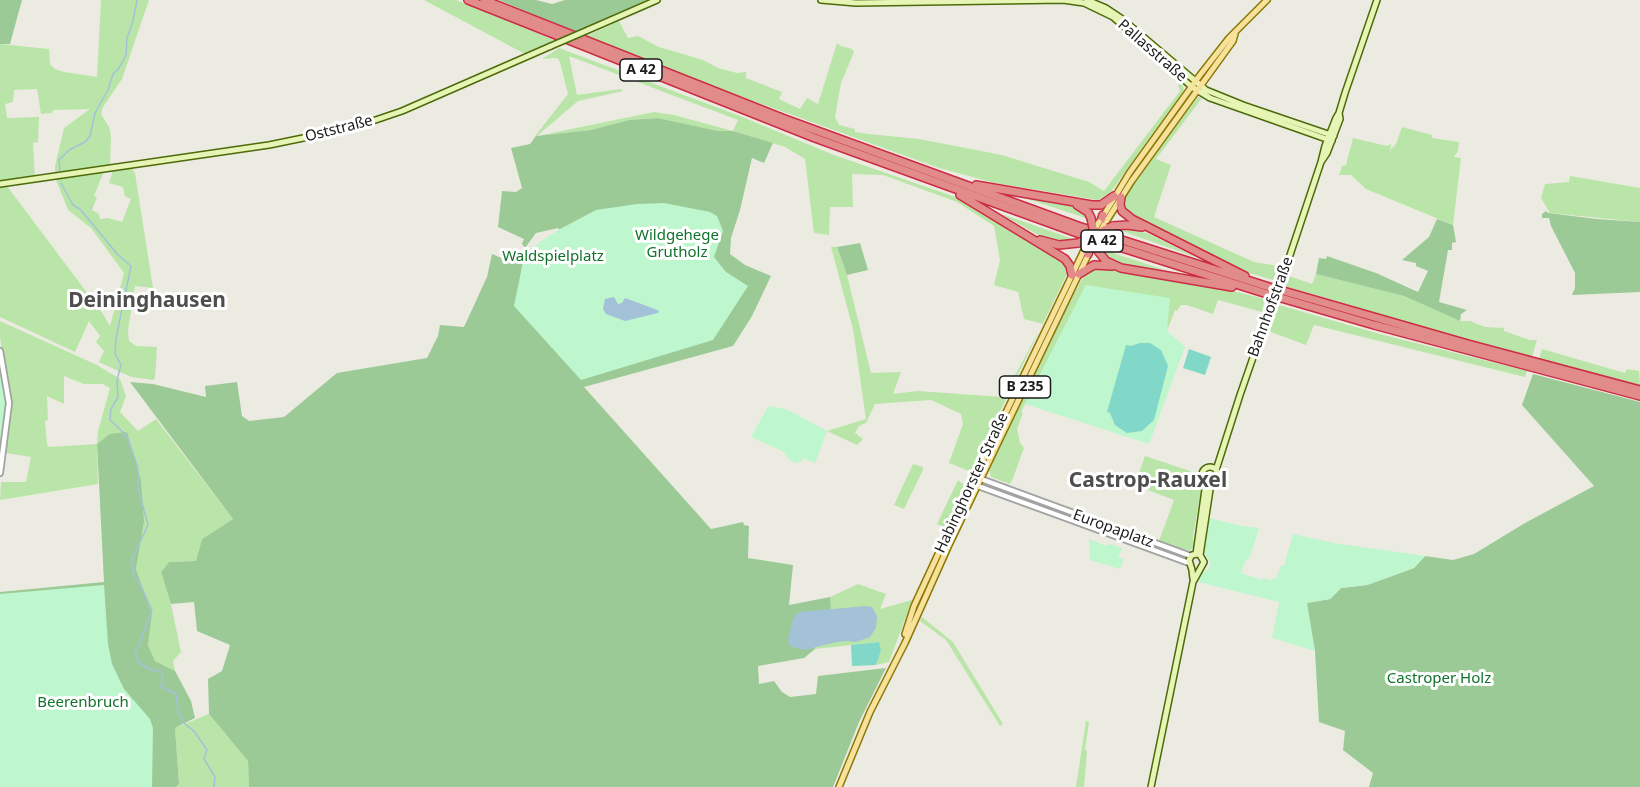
<!DOCTYPE html>
<meta charset="utf-8">
<style>
body{margin:0}
canvas{display:block;background:#ecebe1}
</style>
<canvas width="1640" height="787"></canvas>
<script>
const g = document.querySelector('canvas').getContext('2d');
g.lineJoin = 'round';
function paint(path, color) { g.fillStyle = color; g.fill(path, 'evenodd'); }
const toPath = rows => new Path2D(rows.map(r => 'M' + r).join(''));
function stroke(path, color, width, dash) { g.strokeStyle = color; g.lineWidth = width; g.lineCap = dash ? 'butt' : 'round'; g.setLineDash(dash || []); g.stroke(path); }
function label(font, color, halo, rows, align = 'center') {
  g.font = font + ' "Noto Sans",sans-serif'; g.lineWidth = 6; g.setLineDash([]); g.textBaseline = 'middle'; g.strokeStyle = halo; g.fillStyle = color; for (const [text, x, y, turn = 0] of rows) {
    g.save(); g.translate(x, y); g.rotate((+turn || 0) * Math.PI / 180); g.textAlign = isNaN(turn) ? turn : align; if (halo) g.strokeText(text, 0, 0); g.fillText(text, 0, 0); g.restore();
  }
}
const grass = toPath([
 [101,0,149,0,122,79,103,107,101,114,109,127,111,136,110,170,104,171,94,196,97,197,92,210,99,214,100,219,108,218,122,222,131,199,125,196,123,187,109,183,113,170,131,167,135,173,153,288,135,286,128,330,129,341,136,346,157,347,155,378,153,380,131,377,99,362,104,351,96,342,100,336,89,321,75,352,0,317,0,186,4,185,0,180,0,44,49,49,50,64,55,69,64,72,97,77],
 [37,89,41,114,52,113,53,110,90,109,64,128,55,166,55,177,68,210,91,228,124,273,110,326,103,314,7,186,35,180,33,143,38,142,39,117,7,118,5,104,13,102,14,90],
 [424,0,456,0,554,40,525,54],
 [619,21,628,38,638,36,659,47,703,60,718,68,737,73,746,72,746,78,782,92,779,99,800,109,807,98,818,104,837,43,841,46,852,49,854,52,841,83,835,117,839,125,855,129,855,132,869,134,919,139,1002,155,1089,182,1104,191,1180,91,1178,85,1180,83,1183,86,1184,91,1110,193,1098,200,995,183,939,168,687,77,587,36],
 [559,48,740,116,834,155,964,200,1066,265,1068,272,972,469,969,471,949,463,963,424,961,414,931,400,875,404,866,423,859,426,855,433,863,439,857,445,827,431,866,419,853,329,831,247,837,247,847,275,871,373,901,372,893,394,917,391,1003,397,1043,324,1024,319,1018,292,994,285,1000,260,994,226,957,202,883,175,852,174,853,207,830,207,829,235,814,233,805,159,785,147,733,131,718,131,658,118,629,120,591,130,536,136,532,140,568,94,560,62,557,58,542,59],
 [569,56,738,120,733,131,674,115,654,112,537,136,578,101,623,91,621,89,577,95],
 [1198,97,1202,98,1156,159,1171,165,1154,217,1254,262,1278,266,1273,280,1249,273,1164,232,1126,212,1122,204,1124,198,1156,152],
 [1402,127,1432,135,1432,138,1459,142,1458,151,1454,157,1461,158,1453,225,1366,189,1351,175,1339,175,1342,166,1346,165,1353,138,1387,146,1391,144,1390,154,1391,149,1396,144],
 [1570,176,1640,188,1640,222,1550,213,1541,198,1545,184,1569,182],
 [1018,196,1074,206,1084,212,1089,219],
 [999,213,1076,240,1059,242,1042,237],
 [1116,229,1132,229,1149,234,1195,257],
 [1101,249,1180,275,1125,267,1110,261,1101,252],
 [1101,267,1221,288,1265,299,1262,312,1218,300,1213,314,1187,305,1181,305,1177,311,1175,310,1167,331,1086,285,1021,412,1023,413,1017,429,1020,443,1024,448,1013,478,1010,484,991,477,989,470,1063,314,1085,274,1090,269],
 [1316,274,1404,296,1460,321,1470,321,1485,327,1504,328,1504,331,1530,340,1537,340,1532,357,1420,326,1285,286,1289,276,1312,284],
 [1279,305,1380,334,1527,371,1525,377,1314,325,1306,345,1271,332,1270,330],
 [0,321,97,365,120,379,126,396,120,412,138,431,156,419,233,519,202,539,196,561,169,562,161,572,171,604,181,652,173,661,175,671,155,661,148,645,152,614,136,569,144,522,97,444,98,484,0,500,1,482,26,482,31,457,6,453,12,410,0,338],
 [64,376,84,384,103,384,110,388,98,431,97,444,48,447,47,444,45,421,48,420,47,396,64,404],
 [1542,349,1625,373,1627,369,1639,371,1640,385,1539,359],
 [1145,456,1190,471,1197,476,1202,484,1193,536,1193,547,1190,551,1159,541,1174,500,1135,485],
 [913,464,923,467,923,470,904,509,894,505],
 [958,480,963,484,964,489,946,528,937,524],
 [858,584,886,594,880,609,912,600,889,662,876,665,881,651,878,642,815,649,808,619,830,612,830,597],
 [922,617,953,642,1003,724,1000,726,946,640,920,621],
 [209,714,248,761,249,787,176,787,179,784,175,728],
 [1086,721,1089,722,1085,750,1087,751,1084,787,1076,787]
]);
const forest = toPath([
 [0,0,22,0,10,44,0,44],
 [499,0,536,0,552,4,565,0,649,0,577,33],
 [658,118,718,131,733,131,773,143,764,163,752,158,740,210,731,238,730,254,745,265,771,276,752,316,733,346,584,387,711,529,743,522,744,525,749,526,748,558,793,565,789,605,830,597,831,612,808,619,815,649,804,658,758,666,759,684,774,681,782,692,790,697,816,694,818,676,886,668,859,722,833,787,249,787,248,761,209,714,208,679,222,671,230,645,197,631,194,602,171,604,161,572,169,562,196,561,202,539,233,519,130,382,153,384,206,397,205,386,237,382,242,416,249,421,284,417,337,373,427,358,438,336,440,325,464,327,487,277,492,254,513,263,519,251,524,257,521,272,581,259,558,228,536,233,525,248,522,244,524,239,498,227,502,191,516,192,522,188,511,148,530,144,536,136,591,130,629,120],
 [1546,211,1548,213,1597,219,1640,222,1640,292,1572,295,1575,288,1575,273,1551,226,1549,218,1542,218,1542,214],
 [1437,219,1453,225,1456,242,1452,243,1452,250,1448,250,1439,302,1467,310,1461,314,1460,321,1404,296,1316,274,1319,258,1326,259,1327,256,1376,273,1418,292,1428,271,1416,266,1416,263,1402,260,1429,237],
 [860,243,868,270,847,275,837,247],
 [1533,374,1640,402,1640,787,1369,787,1373,773,1343,750,1345,731,1319,722,1315,651,1306,603,1330,599,1341,588,1367,585,1414,568,1425,556,1453,560,1474,554,1525,523,1594,486,1522,405],
 [127,432,141,481,144,522,136,569,152,614,148,645,155,661,175,671,191,701,195,718,175,728,179,784,176,787,6,787,0,781,0,592,104,582,97,444,110,434]
]);
const park = toPath([
 [664,203,710,212,717,216,723,231,714,257,726,272,748,286,713,340,581,380,514,306,524,257,540,242,560,229,596,210,637,204],
 [1086,285,1170,298,1167,331,1185,347,1149,444,1025,404],
 [0,344,10,408,0,480],
 [770,406,788,410,827,431,815,463,803,458,801,462,796,463,790,460,782,451,751,437,768,407],
 [1209,518,1242,526,1259,528,1250,556,1244,564,1241,573,1262,580,1263,578,1271,580,1276,578,1281,566,1284,566,1293,534,1334,543,1425,556,1414,568,1367,585,1341,588,1330,599,1307,603,1315,651,1272,638,1279,602,1198,582,1200,574,1208,570,1211,563,1204,552],
 [1089,539,1107,546,1110,544,1122,548,1118,558,1124,558,1120,569,1090,560],
 [104,585,108,644,112,664,124,689,150,719,153,728,152,787,0,787,0,594]
]);
const pitch = toPath([
 [1140,343,1150,343,1161,350,1168,366,1154,420,1142,431,1127,433,1115,425,1110,413,1107,412,1126,345,1131,346],
 [1189,349,1211,357,1205,375,1183,368],
 [879,642,881,651,876,665,852,666,851,645]
]);
const water = toPath([
 [614,297,618,304,622,303,625,298,655,309,659,311,658,313,625,321,606,314,603,309,605,299],
 [866,606,872,607,877,616,876,628,870,637,856,642,847,641,837,642,804,650,790,646,788,640,793,619,799,612]
]);
const stream = toPath([
 [60,171,59,160,69,150,85,142,90,136,95,113,108,90,113,74,119,68,126,55,127,38,133,21,137,0],
 [61,183,73,205,80,209,118,255,131,266,116,338,115,354,121,365,117,380,118,397,111,409,110,420,121,430,128,439,138,468,138,488,148,525,131,561,134,576,140,584,152,610,135,655,138,662,151,670,161,671,164,681,160,686,176,694,178,711,185,724,194,731,207,750,204,759,215,777,214,787]
]);
const tertiary = toPath([
 [0,351,9,403,0,473],
 [981,479,1191,556],
 [978,486,1189,563]
]);
const secondary = toPath([
 [821,0,856,3,1063,0,1084,3,1113,17,1192,87,1210,98,1332,141],
 [1087,0,1106,8,1121,18,1206,90,1243,105,1334,136],
 [588,30,657,0],
 [1321,162,1327,153,1340,119,1339,113,1345,93,1377,0],
 [0,184,269,145,352,128,402,111,551,46],
 [1284,273,1321,162,1325,146,1336,118,1339,113],
 '1202 475a8 8 0 1 1 16 0a8 8 0 1 1-16 0Z',
 [1216,470,1240,395,1272,303],
 [1196,554,1206,482],
 [1193,579,1192,570,1189,560,1192,555,1198,554],
 [1151,787,1193,582,1204,562,1200,555,1211,483]
]);
const primary = toPath([
 [1102,218,1130,172,1200,75,1229,38,1267,0],
 [1104,225,1131,182,1233,41,1235,34],
 [905,634,914,606,946,537,1086,246],
 [839,787,870,712,905,643,948,547,1090,251]
]);
const motorway = toPath([
 [468,0,815,138,1091,238,1264,293,1374,325,1640,396],
 [484,0,782,118,1078,226,1266,286,1468,344,1640,390],
 [976,185,1092,205,1101,205,1114,196],
 [960,195,1065,259,1070,266,1072,275],
 [1121,197,1120,205,1122,211,1132,219,1245,276],
 [1077,205,1088,212,1091,218],
 [1113,226,1127,225,1142,227],
 [1098,229,1103,215],
 [1040,240,1059,245,1078,243],
 [1098,251,1106,261,1121,268,1232,287],
 [1088,254,1091,242],
 [1079,274,1094,265,1112,266]
]);
const secondaryBridge = toPath([
 [551,46,588,30],
 [1272,303,1284,273]
]);
const primaryBridge = toPath([
 [1086,246,1099,222],
 [1091,248,1104,225]
]);
const motorwayBridge = toPath([
 [1091,218,1093,228,1092,237],
 [1097,236,1098,251],
 [1091,242,1104,230,1113,226],
 [1078,243,1087,239,1096,231]
]);
const shields = [
 [641,70,42],
 [1102,241,42],
 [1025,387,51]
];
const shieldNames = [
 ["A 42",641,70],
 ["A 42",1102,241],
 ["B 235",1025,387]
];
const streetNames = [
 ["Pallasstraße",1152,51,41],
 ["Oststraße",339,129,-14],
 ["Bahnhofstraße",1271,307,-70],
 ["Habinghorster Straße",972,483,-65],
 ["Europaplatz",1113,529,20]
];
const parkNames = [
 ["Wildgehege",677,236],
 ["Grutholz",677,253],
 ["Waldspielplatz",553,257],
 ["Castroper Holz",1439,679],
 ["Beerenbruch",83,703]
];
const districtNames = [
 ["Deininghausen",147,301],
 ["Castrop-Rauxel",1148,481]
];
paint(grass, '#bae5a8');
paint(forest, '#9cca97');
paint(park, '#bef6cd');
paint(pitch, '#81d8c8');
paint(water, '#a3c2d8');
stroke(stream, '#a3c2d8', 1.5);
stroke(tertiary, '#a2a2a2', 8);
stroke(secondary, '#4d6a0a', 8);
stroke(primary, '#8b7907', 8);
stroke(motorway, '#cc2c44', 10);
stroke(tertiary, '#fff', 4.5);
stroke(secondary, '#e6f5b5', 5);
stroke(primary, '#f7e19b', 5);
stroke(motorway, '#e18c8b', 7);
stroke(secondaryBridge, '#4d6a0a', 8, []);
stroke(primaryBridge, '#8b7907', 8, []);
stroke(motorwayBridge, '#cc2c44', 10, []);
stroke(secondaryBridge, '#e6f5b5', 5);
stroke(primaryBridge, '#f7e19b', 5);
stroke(motorwayBridge, '#e18c8b', 7);
for (const [x, y, w] of shields) { const box = new Path2D(); box.roundRect(x - w / 2, y - 11, w, 22, 4.5); g.fillStyle = '#fff'; g.fill(box); stroke(box, '#1b1b1b', 1.5); }
label('bold 14px', '#1b1b1b', null, shieldNames);
label('15px', '#1b1b1b', '#fff', streetNames);
label('15px', '#10722b', '#fff', parkNames);
label('bold 21px', '#4e4e4e', '#fff', districtNames);
</script>
